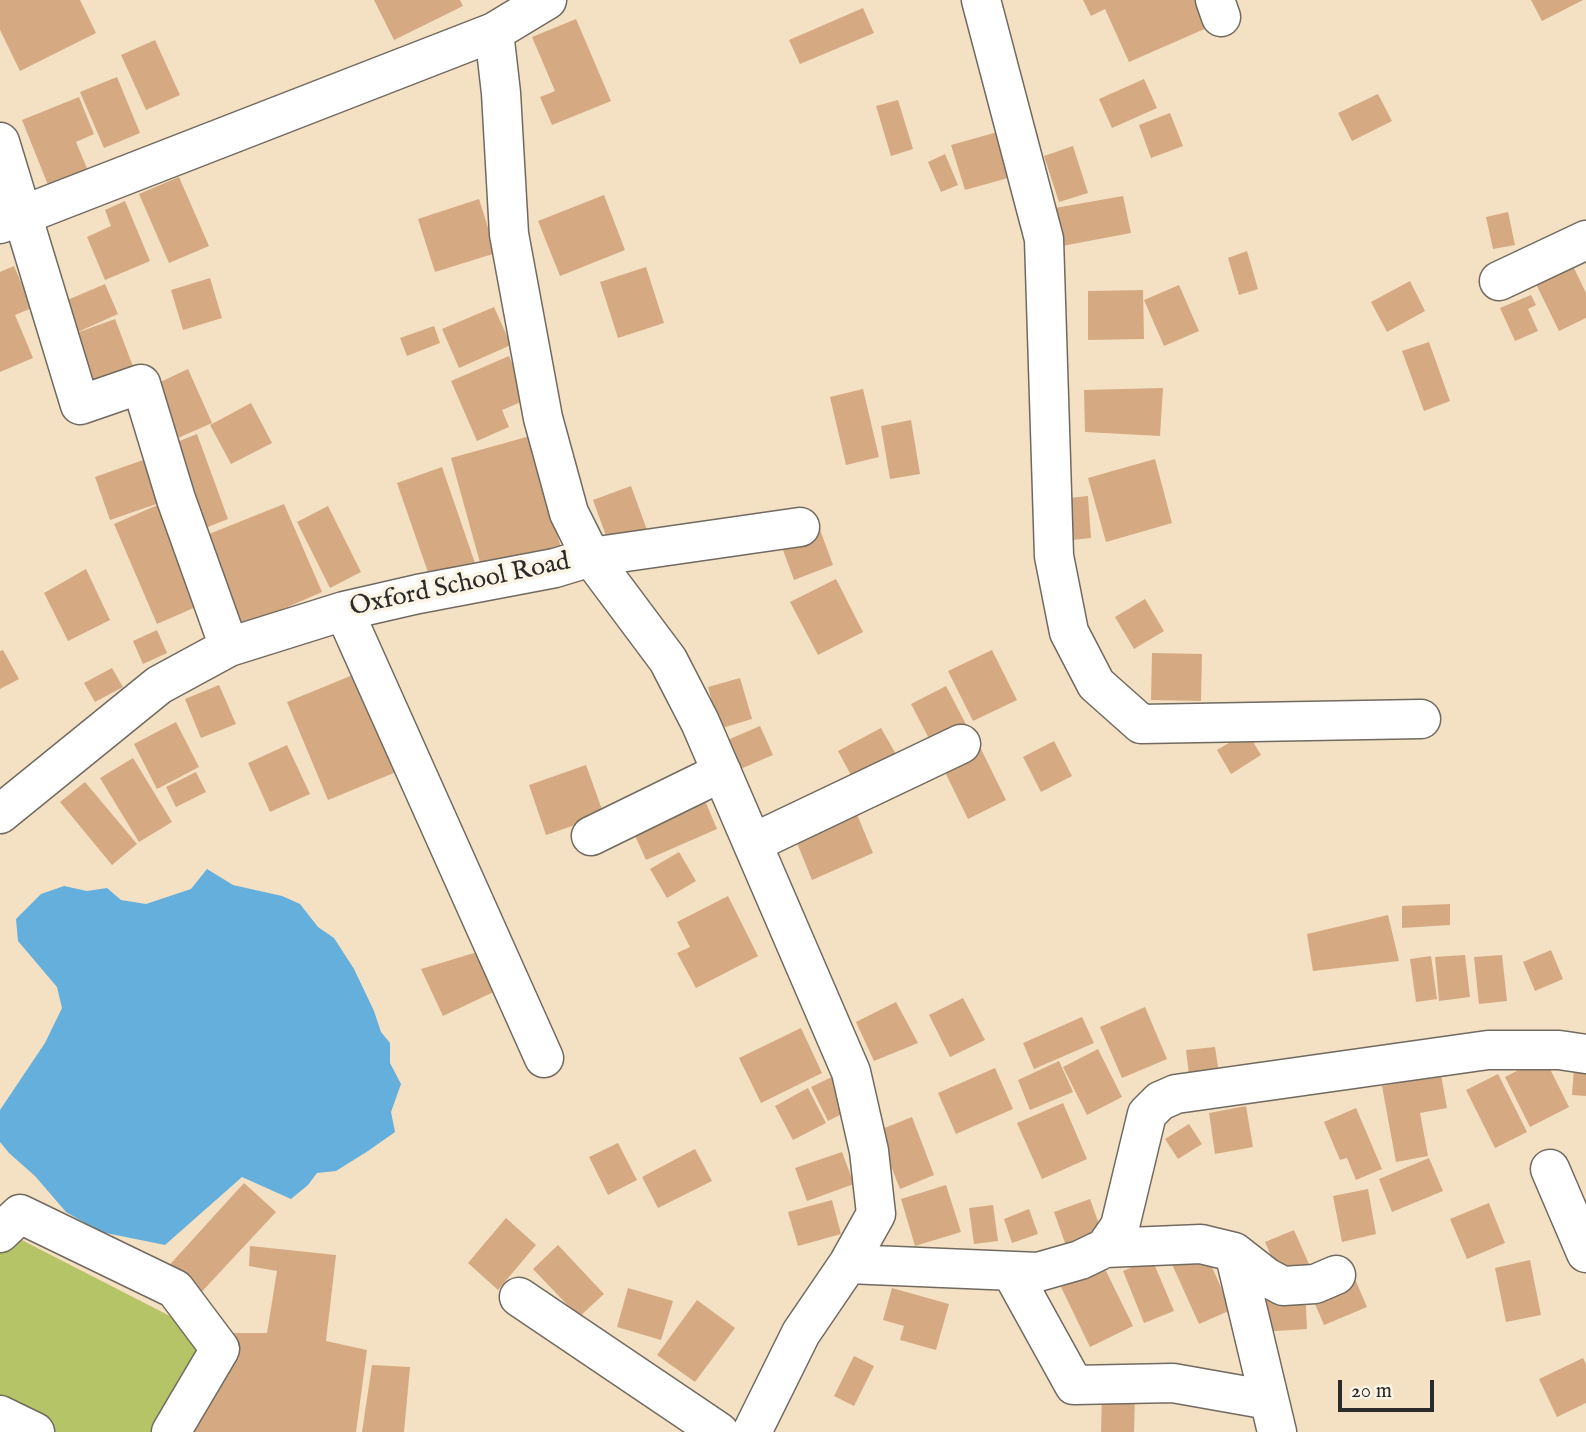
<!DOCTYPE html>
<style>
body{margin:0}
#map{position:relative;width:1586px;height:1432px;overflow:hidden;background:#f4e0c3;font-family:"IM FELL English",serif}
canvas{display:block}
.scale{position:absolute;left:1338px;top:1380px;width:96px;height:32px;box-sizing:border-box;border:4px solid #2b2b2b;border-top:0;padding-left:9px;font-size:21px;line-height:24px;white-space:nowrap;color:#2b2b2b;-webkit-text-stroke:5px #fcf5e5;paint-order:stroke}
</style>
<div id="map">
<canvas width="1586" height="1432"></canvas>
<div class="scale">20 m</div>
</div>
<script>
const g = document.querySelector('canvas').getContext('2d');
g.lineJoin = 'round';
function paint(path, color) { g.fillStyle = color; g.fill(path, 'evenodd'); }
const toPath = rows => new Path2D(rows.map(r => 'M' + r).join(''));
function stroke(path, color, width, dash) { g.strokeStyle = color; g.lineWidth = width; g.lineCap = dash ? 'butt' : 'round'; g.setLineDash(dash || []); g.stroke(path); }
function label(font, color, halo, rows, align = 'center') {
  g.font = font + ' "IM FELL English",serif'; g.lineWidth = 7; g.setLineDash([]); g.textBaseline = 'middle'; g.strokeStyle = halo; g.fillStyle = color; for (const [text, x, y, turn = 0] of rows) {
    g.save(); g.translate(x, y); g.rotate((+turn || 0) * Math.PI / 180); g.textAlign = isNaN(turn) ? turn : align; if (halo) g.strokeText(text, 0, 0); g.fillText(text, 0, 0); g.restore();
  }
}
const green = toPath([
 [12,1235,203,1333,200,1374,168,1432,52,1432,0,1406,0,1245]
]);
const water = toPath([
 [207,869,233,885,282,896,300,904,318,927,334,938,354,969,374,1011,381,1032,390,1043,390,1063,401,1084,391,1112,395,1132,368,1151,336,1171,317,1173,308,1185,291,1199,242,1177,165,1245,101,1232,66,1212,35,1176,9,1153,0,1142,0,1110,45,1043,62,1008,57,987,18,941,16,919,41,894,64,886,87,891,107,888,121,900,146,904,191,889]
]);
const building = toPath([
 [0,0,80,0,96,33,20,71,0,30],
 [374,0,460,0,463,6,394,40],
 [1083,0,1197,0,1209,27,1129,62,1105,9,1091,16],
 [1531,0,1583,0,1542,21],
 [863,8,874,33,800,64,789,40],
 [576,19,611,101,552,125,540,97,555,91,532,37],
 [155,40,180,95,146,110,121,55],
 [117,77,140,133,104,148,80,92],
 [1144,79,1157,108,1112,128,1099,99],
 [1378,94,1392,121,1352,141,1338,113],
 [79,97,94,134,76,142,89,173,50,190,22,120],
 [898,100,913,149,891,156,876,106],
 [1170,113,1183,146,1151,158,1139,125],
 [1001,131,1015,176,965,190,951,145],
 [1073,146,1088,193,1059,202,1044,156],
 [945,154,958,185,941,192,928,162],
 [179,177,209,246,169,263,139,194],
 [604,195,625,250,560,276,538,221],
 [1123,196,1131,233,1062,246,1055,208],
 [479,199,496,253,435,272,418,219],
 [125,201,150,261,105,280,87,237,111,226,105,210],
 [1508,212,1515,245,1493,249,1486,217],
 [1247,251,1258,289,1239,295,1228,258],
 [14,266,32,308,15,315,33,358,0,372,0,272],
 [1573,266,1586,293,1586,318,1559,331,1536,284],
 [646,267,664,323,618,338,600,282],
 [210,278,222,318,183,330,171,290],
 [1410,281,1425,311,1387,332,1371,302],
 [105,284,118,314,71,335,58,304],
 [1179,285,1199,331,1164,346,1144,300],
 [1143,290,1144,339,1088,340,1088,291],
 [1531,295,1536,305,1528,309,1538,331,1515,341,1500,308],
 [494,307,511,345,459,368,442,329],
 [115,319,137,377,92,393,71,335],
 [434,326,440,343,407,356,400,338],
 [1429,342,1450,401,1424,411,1402,351],
 [509,356,528,399,502,410,509,427,477,441,451,381],
 [188,369,212,423,178,438,154,385],
 [1163,388,1160,436,1085,432,1084,390],
 [863,389,879,457,846,465,830,397],
 [251,403,272,443,231,464,210,425],
 [911,420,920,474,890,479,881,426],
 [197,434,228,519,198,531,167,446],
 [530,436,563,555,484,577,451,458],
 [146,459,162,502,110,520,95,477],
 [1155,459,1172,523,1106,542,1088,478],
 [442,467,476,566,431,581,397,483],
 [631,486,647,530,609,544,593,500],
 [1088,496,1091,538,1072,540,1069,498],
 [162,503,205,603,157,624,114,524],
 [284,504,322,592,230,632,204,536],
 [328,506,361,572,330,588,297,522],
 [819,527,833,565,794,580,780,542],
 [86,569,110,620,68,641,44,593],
 [836,579,863,632,818,655,790,602],
 [1145,599,1164,631,1134,649,1115,617],
 [157,630,167,653,143,664,133,641],
 [3,650,19,679,0,689,0,651],
 [992,650,1017,700,973,721,948,671],
 [1152,653,1202,654,1201,701,1151,700],
 [112,668,123,687,95,702,84,683],
 [360,672,401,770,328,800,287,702],
 [740,678,752,719,719,729,708,687],
 [219,685,236,724,201,738,185,699],
 [946,686,970,732,935,750,911,704],
 [176,722,199,767,157,789,134,744],
 [760,726,773,755,731,773,718,744],
 [881,728,897,756,853,779,838,751],
 [1247,732,1261,755,1231,774,1217,750],
 [1054,741,1072,776,1041,792,1023,757],
 [287,745,310,794,270,812,248,763],
 [980,747,1006,800,968,819,942,766],
 [133,758,172,822,139,842,100,778],
 [586,765,604,815,546,835,529,785],
 [196,772,206,792,176,807,166,787],
 [85,782,137,844,112,865,60,802],
 [703,796,717,829,646,860,631,827],
 [856,812,873,853,812,880,795,838],
 [679,852,696,881,667,898,650,869],
 [728,896,758,956,696,988,677,953,690,947,677,922],
 [1450,904,1450,925,1402,928,1402,906],
 [1388,915,1399,961,1313,971,1307,934],
 [484,950,504,987,443,1016,421,969],
 [1551,950,1563,979,1535,991,1523,962],
 [1465,955,1470,997,1439,1001,1435,957],
 [1502,955,1507,1001,1479,1004,1474,957],
 [1431,956,1437,999,1416,1002,1410,959],
 [963,998,985,1040,950,1057,929,1015],
 [896,1002,918,1043,874,1061,856,1022],
 [1145,1007,1167,1059,1122,1078,1100,1027],
 [1082,1017,1094,1043,1034,1069,1023,1043],
 [801,1028,822,1073,761,1103,739,1058],
 [1215,1047,1220,1080,1190,1083,1186,1050],
 [1098,1049,1122,1097,1087,1115,1063,1067],
 [1544,1057,1569,1107,1530,1127,1505,1077],
 [1059,1061,1073,1092,1030,1110,1018,1080],
 [1574,1067,1586,1068,1586,1096,1572,1095],
 [995,1068,1013,1109,956,1134,938,1093],
 [1498,1074,1527,1132,1495,1148,1466,1090],
 [836,1075,852,1109,828,1121,811,1087],
 [1441,1075,1447,1108,1420,1113,1428,1156,1396,1162,1382,1086],
 [808,1088,826,1123,793,1140,775,1106],
 [1063,1103,1087,1159,1042,1179,1017,1123],
 [1246,1106,1253,1147,1215,1154,1209,1113],
 [1356,1108,1382,1169,1356,1180,1347,1158,1340,1160,1324,1122],
 [912,1117,934,1175,900,1189,877,1131],
 [1189,1124,1202,1144,1178,1159,1165,1139],
 [618,1143,637,1180,608,1195,589,1157],
 [695,1149,712,1181,658,1208,642,1177],
 [842,1152,854,1184,807,1201,795,1168],
 [1429,1158,1443,1191,1392,1212,1379,1179],
 [244,1183,276,1212,195,1299,164,1271],
 [946,1185,961,1232,915,1246,901,1199],
 [1368,1189,1376,1234,1342,1242,1333,1196],
 [1090,1199,1106,1244,1070,1257,1054,1212],
 [832,1200,841,1234,798,1246,788,1212],
 [1489,1203,1505,1243,1467,1259,1450,1219],
 [993,1205,998,1241,974,1244,969,1208],
 [1029,1209,1038,1234,1012,1243,1004,1219],
 [506,1218,536,1245,498,1290,468,1263],
 [1294,1230,1312,1271,1283,1283,1265,1242],
 [558,1245,604,1294,579,1317,533,1269],
 [250,1246,336,1255,326,1341,367,1350,356,1432,185,1432,230,1333,267,1333,277,1271,249,1266],
 [1203,1247,1231,1310,1199,1324,1171,1262],
 [1152,1259,1174,1311,1144,1323,1123,1271],
 [1530,1260,1541,1315,1506,1322,1495,1268],
 [1104,1267,1133,1326,1090,1347,1061,1287],
 [1352,1272,1367,1307,1324,1325,1309,1290],
 [628,1288,673,1301,661,1340,617,1327],
 [892,1288,949,1304,936,1350,900,1340,904,1326,883,1320],
 [1305,1288,1307,1329,1260,1332,1258,1291],
 [697,1300,735,1328,695,1382,657,1355],
 [854,1356,874,1366,854,1406,834,1396],
 [1583,1358,1586,1364,1586,1403,1557,1417,1539,1379],
 [372,1365,410,1367,404,1432,362,1432],
 [1102,1393,1135,1394,1134,1432,1101,1432]
]);
const street = toPath([
 [981,0,1044,239,1054,556,1069,632,1096,684,1141,724,1421,719],
 [1215,0,1221,17],
 [0,142,80,405,141,384,176,499,229,647],
 [0,224,494,32],
 [1499,281,1586,240],
 [344,611,544,1058],
 [0,814,159,685,229,647,344,611,418,594,555,568,591,557,569,513,543,418,509,234,501,93,494,32,547,0],
 [591,836,722,772],
 [753,843,961,744],
 [1550,1169,1586,1253],
 [0,1233,20,1214,175,1289,220,1349,171,1432],
 [1105,1248,1201,1244,1234,1252,1266,1277,1283,1286,1315,1284,1336,1275],
 [1234,1252,1277,1432],
 [848,1264,1038,1272,1080,1260,1105,1248,1120,1226,1147,1114,1160,1101,1176,1094,1488,1050,1559,1050,1586,1054],
 [1011,1271,1074,1385,1173,1383,1269,1400],
 [519,1297,719,1432],
 [0,1415,35,1432],
 [752,1432,801,1333,848,1264,876,1214,869,1151,851,1072,700,722,668,660,591,557,800,527]
]);
const streetNames = [
 ["Oxford School Road",460,586,-12]
];
paint(green, '#b5c466');
paint(water, '#64afdc');
paint(building, '#d5aa82');
stroke(street, '#716a60', 41);
stroke(street, '#fff', 38);
label('26px', '#2b2b2b', '#fcf5e5', streetNames);
</script>
